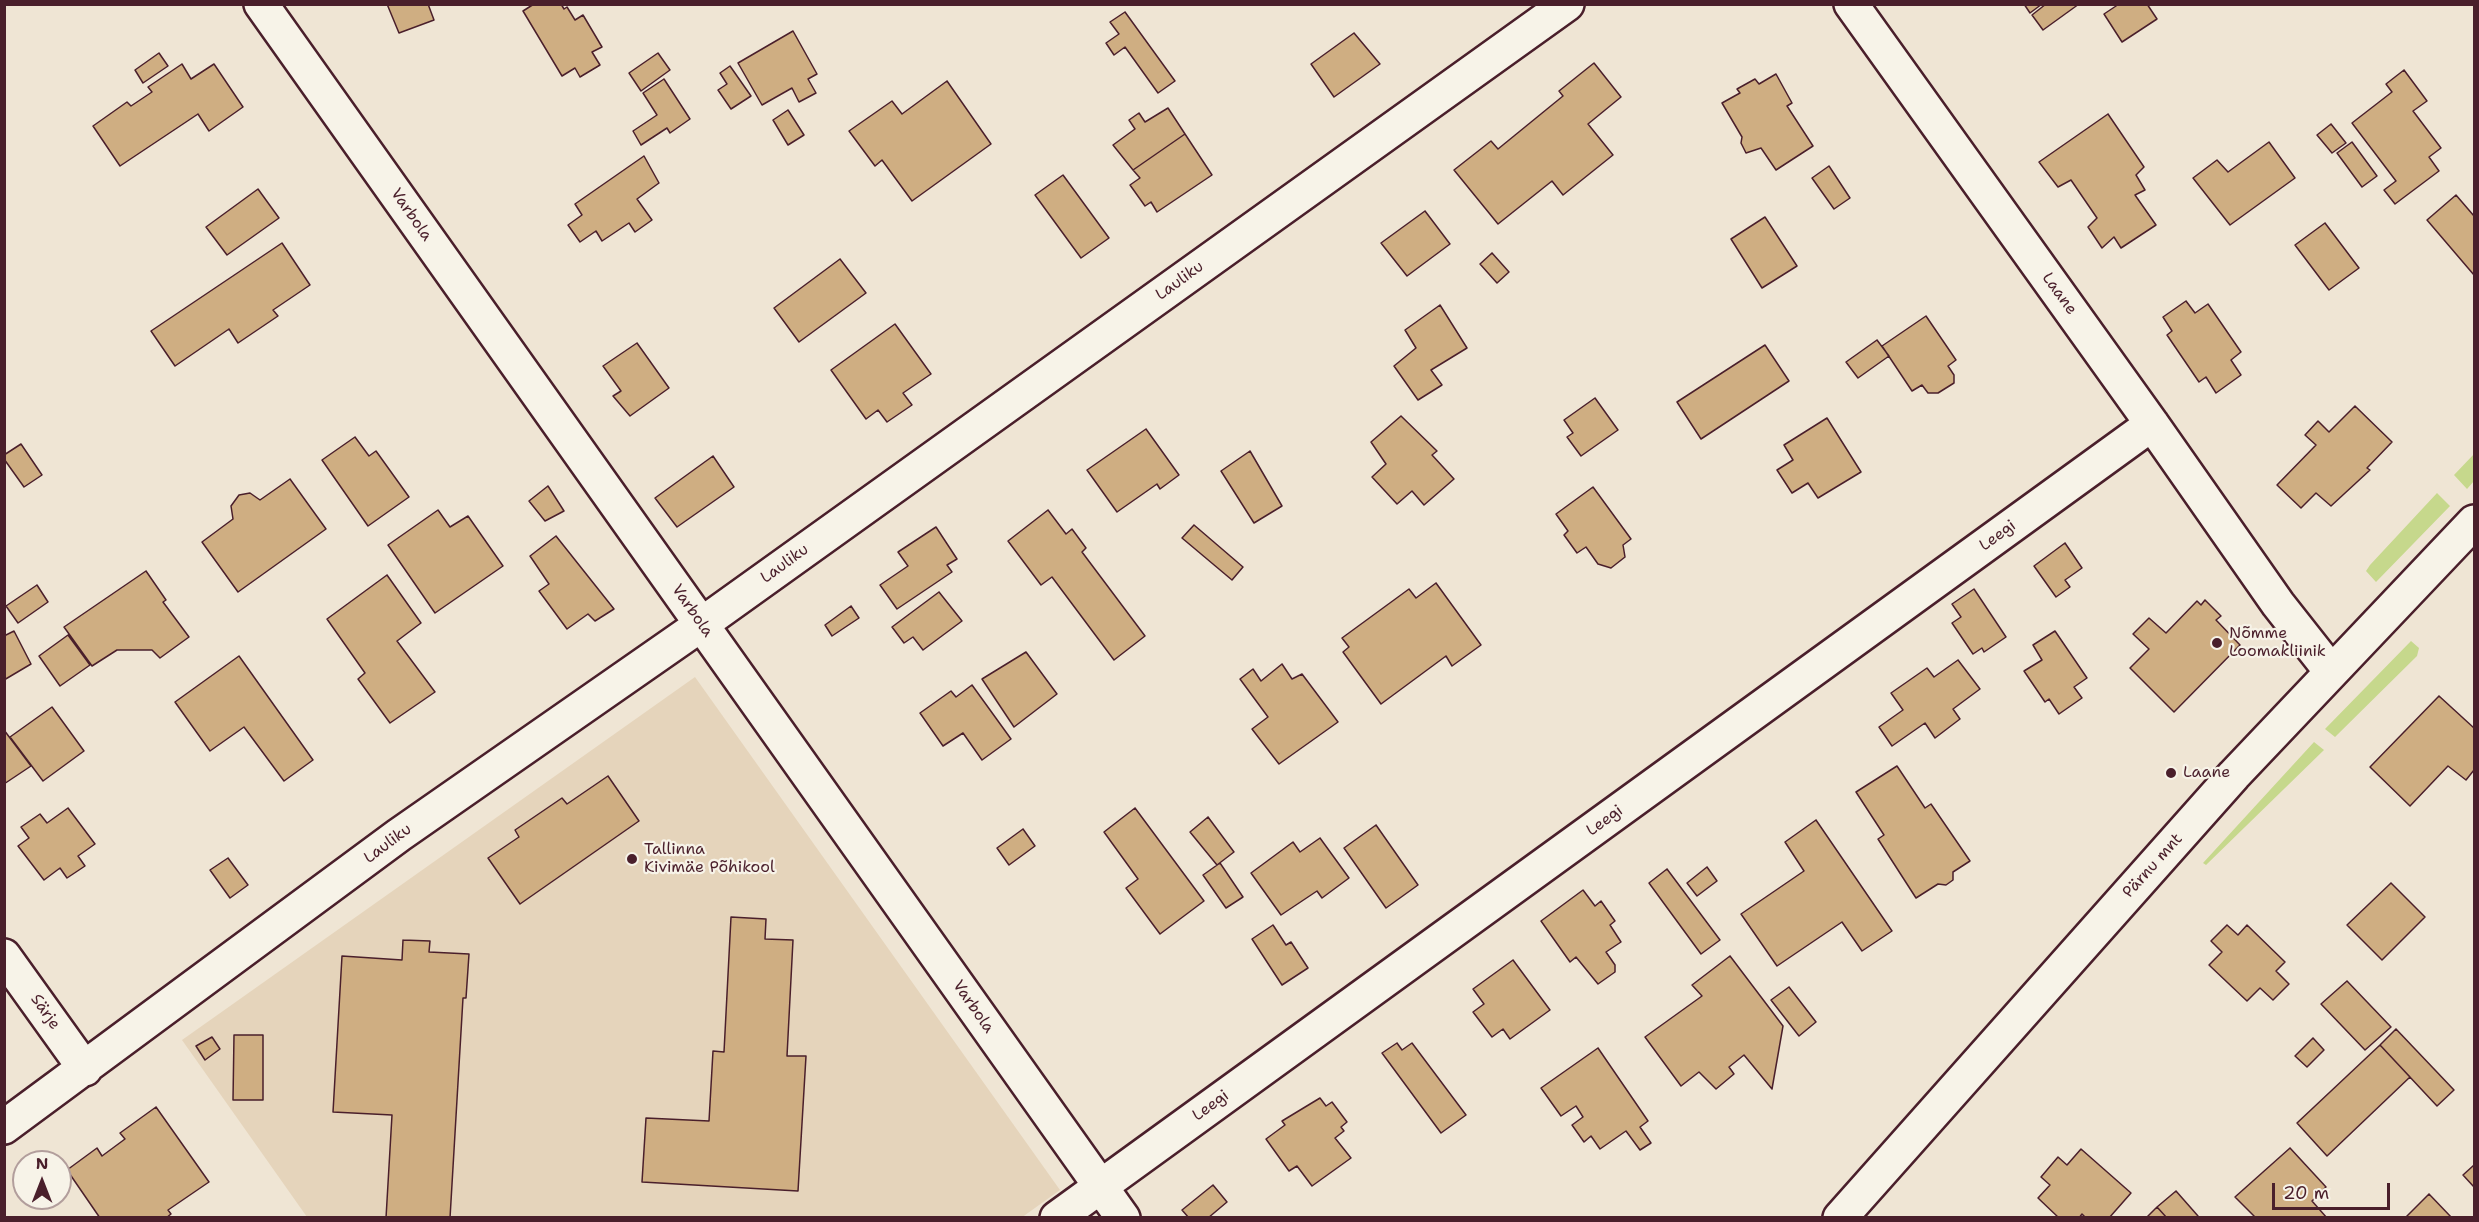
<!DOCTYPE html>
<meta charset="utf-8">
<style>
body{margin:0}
#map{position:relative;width:2479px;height:1222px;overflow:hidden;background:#efe5d4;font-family:"Shantell Sans",sans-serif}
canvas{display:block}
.frame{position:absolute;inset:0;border:6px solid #4a1f2b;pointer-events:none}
.north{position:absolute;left:12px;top:1150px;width:60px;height:60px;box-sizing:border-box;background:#f7f3e8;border:2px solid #b29e9c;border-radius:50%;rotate:0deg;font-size:16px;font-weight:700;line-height:24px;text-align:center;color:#4a1f2b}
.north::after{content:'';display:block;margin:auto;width:21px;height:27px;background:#4a1f2b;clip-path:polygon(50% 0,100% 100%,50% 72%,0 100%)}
.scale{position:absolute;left:2272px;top:1183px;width:118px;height:27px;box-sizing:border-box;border:3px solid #4a1f2b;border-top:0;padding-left:8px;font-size:18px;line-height:21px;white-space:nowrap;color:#4a1f2b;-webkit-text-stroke:4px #f7f3e8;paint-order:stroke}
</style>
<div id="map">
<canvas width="2479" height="1222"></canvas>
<div class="frame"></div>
<div class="north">N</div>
<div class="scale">20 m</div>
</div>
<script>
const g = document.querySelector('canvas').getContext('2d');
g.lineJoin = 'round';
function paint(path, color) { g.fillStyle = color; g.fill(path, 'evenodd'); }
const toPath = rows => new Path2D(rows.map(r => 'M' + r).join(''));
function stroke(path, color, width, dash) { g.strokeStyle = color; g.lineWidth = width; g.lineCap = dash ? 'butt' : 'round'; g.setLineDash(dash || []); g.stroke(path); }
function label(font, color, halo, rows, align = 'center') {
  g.font = font + ' "Shantell Sans",sans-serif'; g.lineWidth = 4.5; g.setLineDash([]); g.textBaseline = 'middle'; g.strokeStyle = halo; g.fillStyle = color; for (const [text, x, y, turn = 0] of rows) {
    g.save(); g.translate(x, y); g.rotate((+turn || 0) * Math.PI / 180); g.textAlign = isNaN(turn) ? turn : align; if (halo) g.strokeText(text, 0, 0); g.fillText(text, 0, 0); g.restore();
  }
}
const built = toPath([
 [695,677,1060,1190,1021,1218,307,1217,182,1040]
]);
const green = toPath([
 [2474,454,2474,481,2467,489,2454,475],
 [2437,493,2450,506,2376,582,2366,571,2370,565],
 [2411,641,2419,648,2417,656,2335,737,2325,729],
 [2314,742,2324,750,2206,865,2203,863]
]);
const building = toPath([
 [387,4,428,4,434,20,399,33,387,4],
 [534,4,561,4,564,9,567,7,575,20,583,15,602,47,592,52,600,65,580,77,575,68,562,76,523,11,534,4],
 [2024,4,2042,4,2030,13,2024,4],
 [2046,4,2079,4,2043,30,2032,15,2046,4],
 [2119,4,2147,4,2157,19,2122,42,2104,14,2119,4],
 [1125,12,1175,81,1158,93,1125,47,1114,55,1106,43,1119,34,1110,22,1125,12],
 [793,31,817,74,808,79,816,93,799,102,792,88,762,105,738,63,793,31],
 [1354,33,1380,64,1334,97,1311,64,1354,33],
 [159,53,168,66,143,83,135,70,159,53],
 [658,53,670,70,641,91,629,73,658,53],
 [1594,63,1621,97,1588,124,1613,155,1563,195,1552,181,1498,224,1454,170,1491,141,1498,149,1563,96,1559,91,1594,63],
 [182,64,191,79,214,64,243,107,209,131,198,114,120,166,93,126,127,102,131,106,152,92,148,87,182,64],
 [730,66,751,96,731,109,718,90,727,84,720,73,730,66],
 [2404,70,2427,101,2413,111,2441,148,2429,157,2439,171,2395,204,2384,190,2396,181,2352,123,2392,92,2386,84,2404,70],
 [1776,74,1792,103,1787,106,1813,146,1776,170,1761,148,1746,153,1741,143,1742,137,1722,103,1740,93,1737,89,1755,79,1759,84,1776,74],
 [664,79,690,119,670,133,667,128,641,145,633,131,657,115,643,93,664,79],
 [947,81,991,144,912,201,882,160,875,166,849,131,892,101,902,114,947,81],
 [1168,108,1185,134,1133,170,1113,145,1135,129,1129,120,1139,113,1145,122,1168,108],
 [788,110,804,135,788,145,773,120,788,110],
 [2108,114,2144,167,2136,175,2145,190,2135,195,2156,225,2121,248,2114,237,2102,248,2088,227,2097,218,2071,180,2058,187,2039,162,2108,114],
 [2331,124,2346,143,2332,153,2317,135,2331,124],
 [1185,134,1212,175,1157,212,1151,202,1145,206,1130,185,1140,178,1133,170,1185,134],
 [2269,142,2295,178,2230,225,2193,178,2217,160,2228,172,2269,142],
 [2352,142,2377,176,2362,187,2337,153,2352,142],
 [644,156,659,183,637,199,652,220,635,232,629,223,602,241,596,231,580,242,568,225,582,215,575,204,644,156],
 [1829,166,1850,198,1834,209,1812,178,1829,166],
 [1063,175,1109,238,1081,258,1035,195,1063,175],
 [258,189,279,218,227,255,206,227,258,189],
 [2456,195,2474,216,2474,275,2427,220,2456,195],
 [1425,211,1450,244,1407,276,1381,243,1425,211],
 [1765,217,1797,266,1762,288,1731,239,1765,217],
 [2325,223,2359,268,2329,290,2295,245,2325,223],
 [282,243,310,285,273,310,278,316,238,343,229,329,175,366,151,331,282,243],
 [1492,253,1509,272,1497,283,1480,264,1492,253],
 [840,259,866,293,799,342,774,308,840,259],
 [2186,301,2195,313,2208,304,2241,352,2231,360,2241,375,2216,393,2206,377,2199,382,2167,335,2172,331,2163,317,2186,301],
 [1440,305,1467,348,1431,370,1442,385,1418,400,1394,366,1416,348,1405,330,1440,305],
 [1926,316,1956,360,1948,366,1954,375,1954,383,1938,393,1928,393,1922,385,1912,391,1882,346,1926,316],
 [895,324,931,374,903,393,912,405,887,422,878,410,866,419,831,370,895,324],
 [1877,340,1889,356,1858,378,1846,362,1877,340],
 [637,343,669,388,630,416,613,396,621,391,603,366,637,343],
 [1765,345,1789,381,1701,439,1677,402,1765,345],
 [1595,398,1618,430,1581,456,1567,437,1573,433,1564,420,1595,398],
 [2355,406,2392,442,2367,468,2370,470,2331,506,2316,493,2301,508,2277,485,2316,445,2305,435,2318,421,2329,432,2355,406],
 [1401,416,1437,451,1432,455,1454,479,1424,505,1412,491,1397,504,1372,477,1386,464,1371,442,1401,416],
 [1827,418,1861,472,1818,498,1808,483,1792,493,1777,470,1793,460,1784,445,1827,418],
 [1146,429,1179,475,1160,489,1157,484,1117,512,1087,470,1146,429],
 [355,437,369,456,376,451,409,497,368,526,322,460,355,437],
 [21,444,42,475,24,487,4,459,4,455,21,444],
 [1250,451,1282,506,1254,523,1221,471,1250,451],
 [713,456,734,487,677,527,655,498,713,456],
 [290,479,326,529,238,592,202,542,233,519,231,506,239,495,250,493,260,500,290,479],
 [548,486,564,511,545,521,529,501,548,486],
 [1593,487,1631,539,1623,545,1625,557,1611,568,1598,564,1586,547,1577,553,1564,535,1568,531,1556,514,1593,487],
 [438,510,450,527,468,516,503,566,435,613,388,545,438,510],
 [1048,510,1066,534,1072,529,1086,548,1082,552,1145,636,1114,660,1052,577,1041,585,1008,541,1048,510],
 [1194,525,1243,567,1232,580,1182,538,1194,525],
 [936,527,957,559,947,565,952,572,897,609,880,585,908,566,898,552,936,527],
 [556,536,614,609,595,621,588,614,567,629,539,591,549,584,530,556,556,536],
 [2065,543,2082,568,2065,580,2070,587,2056,597,2034,566,2065,543],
 [146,571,166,600,163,602,189,637,160,658,152,650,117,650,92,666,64,627,146,571],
 [387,575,421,623,397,641,435,692,390,723,358,679,365,673,327,619,387,575],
 [1436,583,1481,645,1452,666,1446,656,1381,704,1343,652,1349,647,1342,638,1409,589,1416,598,1436,583],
 [37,585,48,602,18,623,6,606,37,585],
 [1974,589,2006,637,1984,652,1982,648,1973,654,1952,623,1961,617,1952,604,1974,589],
 [939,592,962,621,923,650,913,637,904,643,892,627,939,592],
 [2205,600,2221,616,2216,620,2240,645,2174,712,2130,668,2149,649,2133,634,2149,618,2166,633,2197,601,2201,605,2205,600],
 [851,606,859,618,832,636,825,625,851,606],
 [14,631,31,664,4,680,4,636,14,631],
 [2055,631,2087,678,2074,687,2082,698,2059,714,2049,699,2045,702,2024,671,2042,660,2033,645,2055,631],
 [68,635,90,665,60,686,39,656,68,635],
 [1026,652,1057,694,1014,727,982,679,1026,652],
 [239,656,313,760,284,781,244,727,210,751,175,702,239,656],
 [1958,660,1980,689,1953,709,1960,719,1935,738,1925,723,1892,746,1879,727,1903,710,1891,693,1927,668,1934,677,1958,660],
 [1282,664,1292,679,1302,674,1338,722,1279,764,1252,729,1268,717,1240,679,1253,669,1261,681,1282,664],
 [972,685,1011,739,982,760,963,733,943,746,920,713,951,691,956,697,972,685],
 [2439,696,2474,728,2474,770,2466,780,2448,766,2410,806,2370,767,2439,696],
 [52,707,84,751,43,781,10,737,52,707],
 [4,730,31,766,4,784,4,730],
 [1897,766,1925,808,1931,804,1970,861,1953,872,1953,880,1946,885,1938,884,1916,898,1878,839,1884,835,1856,792,1897,766],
 [608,776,639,821,520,904,488,858,519,837,515,830,562,798,567,804,608,776],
 [68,808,95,844,78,856,85,866,67,878,60,868,44,880,18,846,29,838,21,827,40,814,47,823,68,808],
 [1135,808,1204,901,1160,934,1126,888,1138,879,1104,832,1135,808],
 [1208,817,1234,852,1217,865,1190,832,1208,817],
 [1816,820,1892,931,1862,951,1842,922,1777,966,1741,914,1804,871,1785,842,1816,820],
 [1376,825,1418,885,1386,908,1344,848,1376,825],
 [1023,829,1035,846,1009,865,997,848,1023,829],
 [1320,838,1349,878,1322,898,1317,891,1281,915,1251,873,1293,842,1300,852,1320,838],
 [228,858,248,885,230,898,210,870,228,858],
 [1220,863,1243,897,1226,908,1203,875,1220,863],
 [1707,867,1717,881,1697,896,1687,883,1707,867],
 [1667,869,1720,940,1701,954,1649,883,1667,869],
 [2391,883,2425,917,2382,960,2347,925,2391,883],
 [1583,890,1595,906,1601,901,1615,921,1610,925,1621,942,1606,952,1615,965,1615,972,1598,984,1576,957,1570,962,1541,921,1583,890],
 [731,917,766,919,765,939,793,940,787,1056,806,1056,798,1191,642,1182,646,1118,709,1121,713,1051,724,1052,731,917],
 [1273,925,1286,945,1291,942,1308,968,1282,985,1252,939,1273,925],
 [2227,925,2238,935,2247,925,2285,962,2276,971,2289,984,2273,1000,2260,988,2247,1001,2209,965,2222,952,2211,941,2227,925],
 [403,940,430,941,429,952,469,954,466,998,463,998,450,1218,386,1218,392,1115,333,1112,342,956,402,960,403,940],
 [1730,956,1783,1026,1772,1089,1744,1055,1729,1067,1734,1074,1716,1089,1699,1072,1681,1086,1645,1037,1702,996,1692,985,1730,956],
 [1513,960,1550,1010,1510,1039,1503,1029,1492,1037,1473,1012,1484,1004,1473,989,1513,960],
 [2347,981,2391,1027,2365,1050,2321,1004,2347,981],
 [1789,987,1816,1022,1799,1036,1771,1000,1789,987],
 [2396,1029,2454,1090,2437,1106,2380,1045,2396,1029],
 [234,1035,263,1035,263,1100,233,1100,234,1035],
 [212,1037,220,1049,205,1060,196,1046,212,1037],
 [2313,1038,2324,1050,2307,1067,2295,1056,2313,1038],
 [1397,1043,1402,1050,1412,1043,1466,1115,1441,1133,1382,1053,1397,1043],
 [2380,1045,2410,1077,2327,1156,2297,1123,2380,1045],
 [1598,1048,1648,1121,1640,1127,1651,1143,1640,1150,1626,1131,1600,1149,1591,1136,1584,1142,1572,1125,1583,1117,1576,1106,1561,1116,1541,1088,1598,1048],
 [1320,1098,1326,1106,1332,1102,1347,1122,1341,1127,1344,1131,1335,1138,1351,1158,1312,1186,1297,1166,1289,1171,1266,1139,1285,1125,1282,1121,1320,1098],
 [156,1107,209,1182,168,1210,171,1214,166,1218,100,1218,67,1170,97,1148,102,1156,125,1139,120,1133,156,1107],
 [2290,1148,2326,1187,2312,1201,2327,1218,2256,1218,2235,1197,2290,1148],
 [2081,1149,2131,1193,2109,1218,2086,1218,2082,1214,2079,1218,2059,1218,2038,1198,2050,1185,2041,1177,2058,1157,2067,1165,2081,1149],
 [2474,1165,2474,1187,2463,1175,2474,1165],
 [1213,1185,1227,1202,1208,1218,1189,1218,1182,1210,1213,1185],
 [2176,1191,2198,1216,2197,1218,2167,1218,2157,1207,2176,1191],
 [2429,1194,2452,1218,2405,1218,2429,1194],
 [2157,1207,2167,1218,2146,1218,2157,1207]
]);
const street = toPath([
 [261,4,1123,1218],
 [1851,4,2152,424,2278,604,2330,670],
 [4,956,85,1069],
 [4,1127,399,835,702,624,1567,4],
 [1057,1218,2152,424]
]);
const secondary = toPath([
 [1840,1218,2234,775,2474,522]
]);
const markers = [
 [2217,643,6,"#4a1f2b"],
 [2171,773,6,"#4a1f2b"],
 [632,859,6,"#4a1f2b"]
];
const streetNames = [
 ["Varbola",411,215,55],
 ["Lauliku",1180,281,-36],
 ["Laane",2059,294,54],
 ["Leegi",1998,536,-36],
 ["Lauliku",785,564,-36],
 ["Varbola",692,611,55],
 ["Leegi",1605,821,-36],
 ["Lauliku",388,844,-37],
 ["Pärnu mnt",2153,866,-48],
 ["Varbola",973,1007,55],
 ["Särje",45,1012,55],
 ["Leegi",1211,1106,-36]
];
const poiNames = [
 ["Nõmme",2229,634],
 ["Loomakliinik",2229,652],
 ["Laane",2183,773],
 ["Tallinna",644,850],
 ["Kivimäe Põhikool",644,868]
];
paint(built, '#e5d4bb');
paint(green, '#c6d88c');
paint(building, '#cfae82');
stroke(building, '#4a1f2b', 1.5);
stroke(street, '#4a1f2b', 38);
stroke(secondary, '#4a1f2b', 38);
stroke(street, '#f7f3e8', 33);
stroke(secondary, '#f7f3e8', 33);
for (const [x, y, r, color] of markers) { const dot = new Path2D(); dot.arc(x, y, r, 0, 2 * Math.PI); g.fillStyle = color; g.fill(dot); stroke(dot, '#f7f3e8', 2); }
label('16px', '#4a1f2b', '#f7f3e8', streetNames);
label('16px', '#4a1f2b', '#f7f3e8', poiNames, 'left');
</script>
